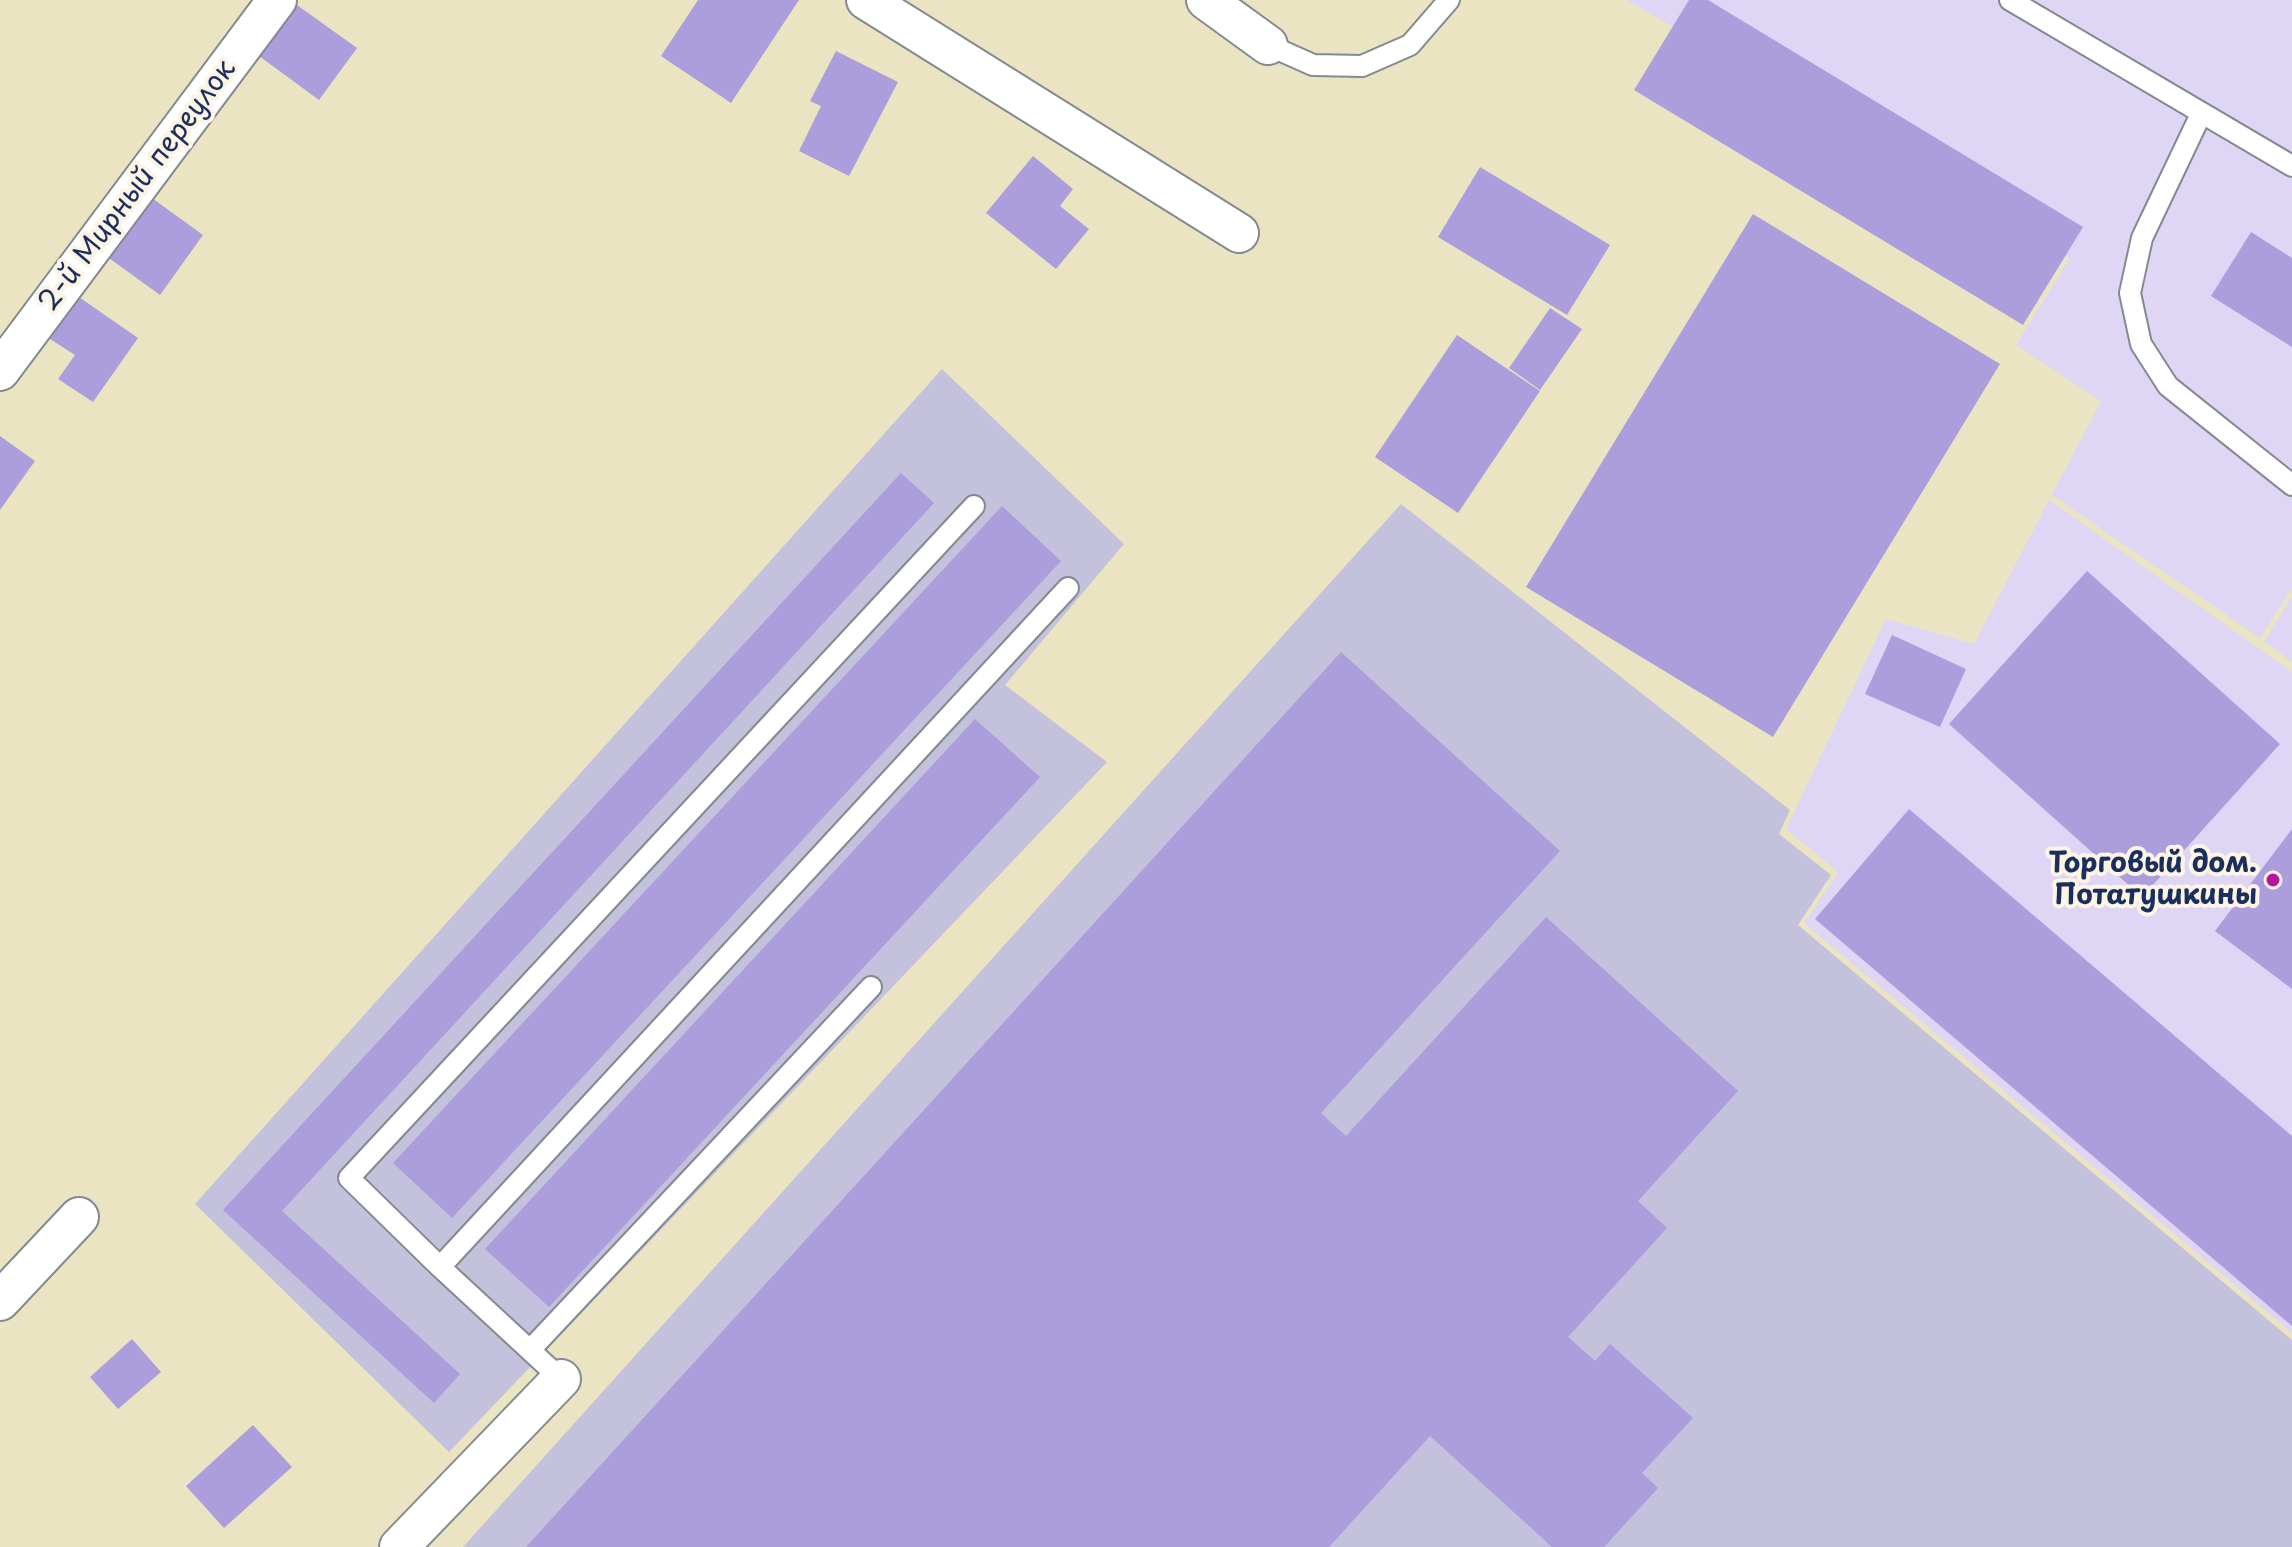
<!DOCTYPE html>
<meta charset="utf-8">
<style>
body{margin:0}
canvas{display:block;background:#ebe4c2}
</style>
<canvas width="2292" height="1547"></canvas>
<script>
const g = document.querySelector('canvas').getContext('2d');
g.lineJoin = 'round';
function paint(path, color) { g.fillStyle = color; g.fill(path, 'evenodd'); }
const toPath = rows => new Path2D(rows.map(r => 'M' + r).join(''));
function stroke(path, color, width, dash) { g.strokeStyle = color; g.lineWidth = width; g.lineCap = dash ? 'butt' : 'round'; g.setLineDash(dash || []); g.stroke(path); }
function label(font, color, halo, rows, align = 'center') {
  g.font = font + ' "Playpen Sans",sans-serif'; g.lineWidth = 8; g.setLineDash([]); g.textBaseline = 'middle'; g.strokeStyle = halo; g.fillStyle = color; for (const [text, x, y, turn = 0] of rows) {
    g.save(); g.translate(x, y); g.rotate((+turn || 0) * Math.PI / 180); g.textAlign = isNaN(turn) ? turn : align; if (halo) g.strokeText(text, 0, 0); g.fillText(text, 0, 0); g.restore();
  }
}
const built = toPath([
 [1627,0,2292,0,2292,588,2260,638,2052,495,2101,401,2016,345,2070,258],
 [2049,500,2292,672,2292,1333,1804,923,1838,872,1786,829,1886,619,1974,644],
 [2292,597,2292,662,2264,641]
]);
const industrial = toPath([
 [942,369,1124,544,1005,685,1107,762,449,1452,195,1204],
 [1401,504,1790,810,1779,834,1831,875,1798,925,2292,1340,2292,1547,463,1547]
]);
const building = toPath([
 [698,0,799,0,731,103,661,56],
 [1689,0,1708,0,2083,227,2023,325,1634,90],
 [297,5,357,48,319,100,259,56],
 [836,51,898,82,849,176,799,151,821,106,810,101],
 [1033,156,1073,189,1060,206,1089,229,1056,269,986,213],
 [1480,167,1610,245,1567,315,1438,237],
 [145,193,203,235,160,295,102,253],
 [1753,214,2000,364,1773,737,1526,587],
 [2251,232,2292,258,2292,347,2211,296],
 [79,297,138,338,93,402,58,379,75,355,50,339],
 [1550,308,1582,329,1540,390,1509,368],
 [1457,335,1540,391,1458,513,1375,457],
 [0,436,35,461,0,510],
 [901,473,934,503,282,1211,460,1374,434,1403,223,1210],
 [1002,506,1061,561,452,1218,393,1163],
 [2087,571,2280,744,2142,897,1949,724],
 [1892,635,1966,669,1940,727,1865,694],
 [1341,652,1560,851,1321,1113,1346,1136,1546,917,1738,1091,1638,1201,1667,1228,1568,1337,1595,1361,1610,1344,1693,1418,1642,1473,1658,1488,1604,1547,1552,1547,1430,1436,1329,1547,526,1547],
 [975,719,1040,777,549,1307,485,1249],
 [1909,809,2292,1136,2292,1326,1815,919],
 [2292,829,2292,989,2215,931],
 [132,1339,161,1372,118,1409,90,1377],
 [253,1425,292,1467,224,1528,186,1486]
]);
const service = toPath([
 [2010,0,2292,166],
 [1268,45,1313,65,1362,66,1410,45,1449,0],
 [2201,114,2142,238,2130,293,2141,344,2168,386,2292,485],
 [440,1267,1068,588],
 [530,1350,871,987],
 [561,1379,440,1267,349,1178,974,506]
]);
const minor = toPath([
 [866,0,1239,233],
 [1206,0,1268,45],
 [0,371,277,0],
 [0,1301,79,1217],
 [399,1547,561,1379]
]);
const markers = [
 [2273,880,8,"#b5179e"]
];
const streetNames = [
 ["2-й Мирный переулок",138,186,-53]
];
const poiNames = [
 ["Торговый дом.",2257,864],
 ["Потатушкины",2257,896]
];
paint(built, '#dfd5f5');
paint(industrial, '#c3c1db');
paint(building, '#ac9edc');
stroke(service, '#838a90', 24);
stroke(minor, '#838a90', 42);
stroke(service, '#fff', 20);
stroke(minor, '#fff', 38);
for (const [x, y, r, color] of markers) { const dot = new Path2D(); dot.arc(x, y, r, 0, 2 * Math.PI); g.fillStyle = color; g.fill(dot); stroke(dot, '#fcf5e5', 3); }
label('28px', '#1b2f5e', '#fcf5e5', streetNames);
label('bold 28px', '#1b2f5e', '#fcf5e5', poiNames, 'right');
</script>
